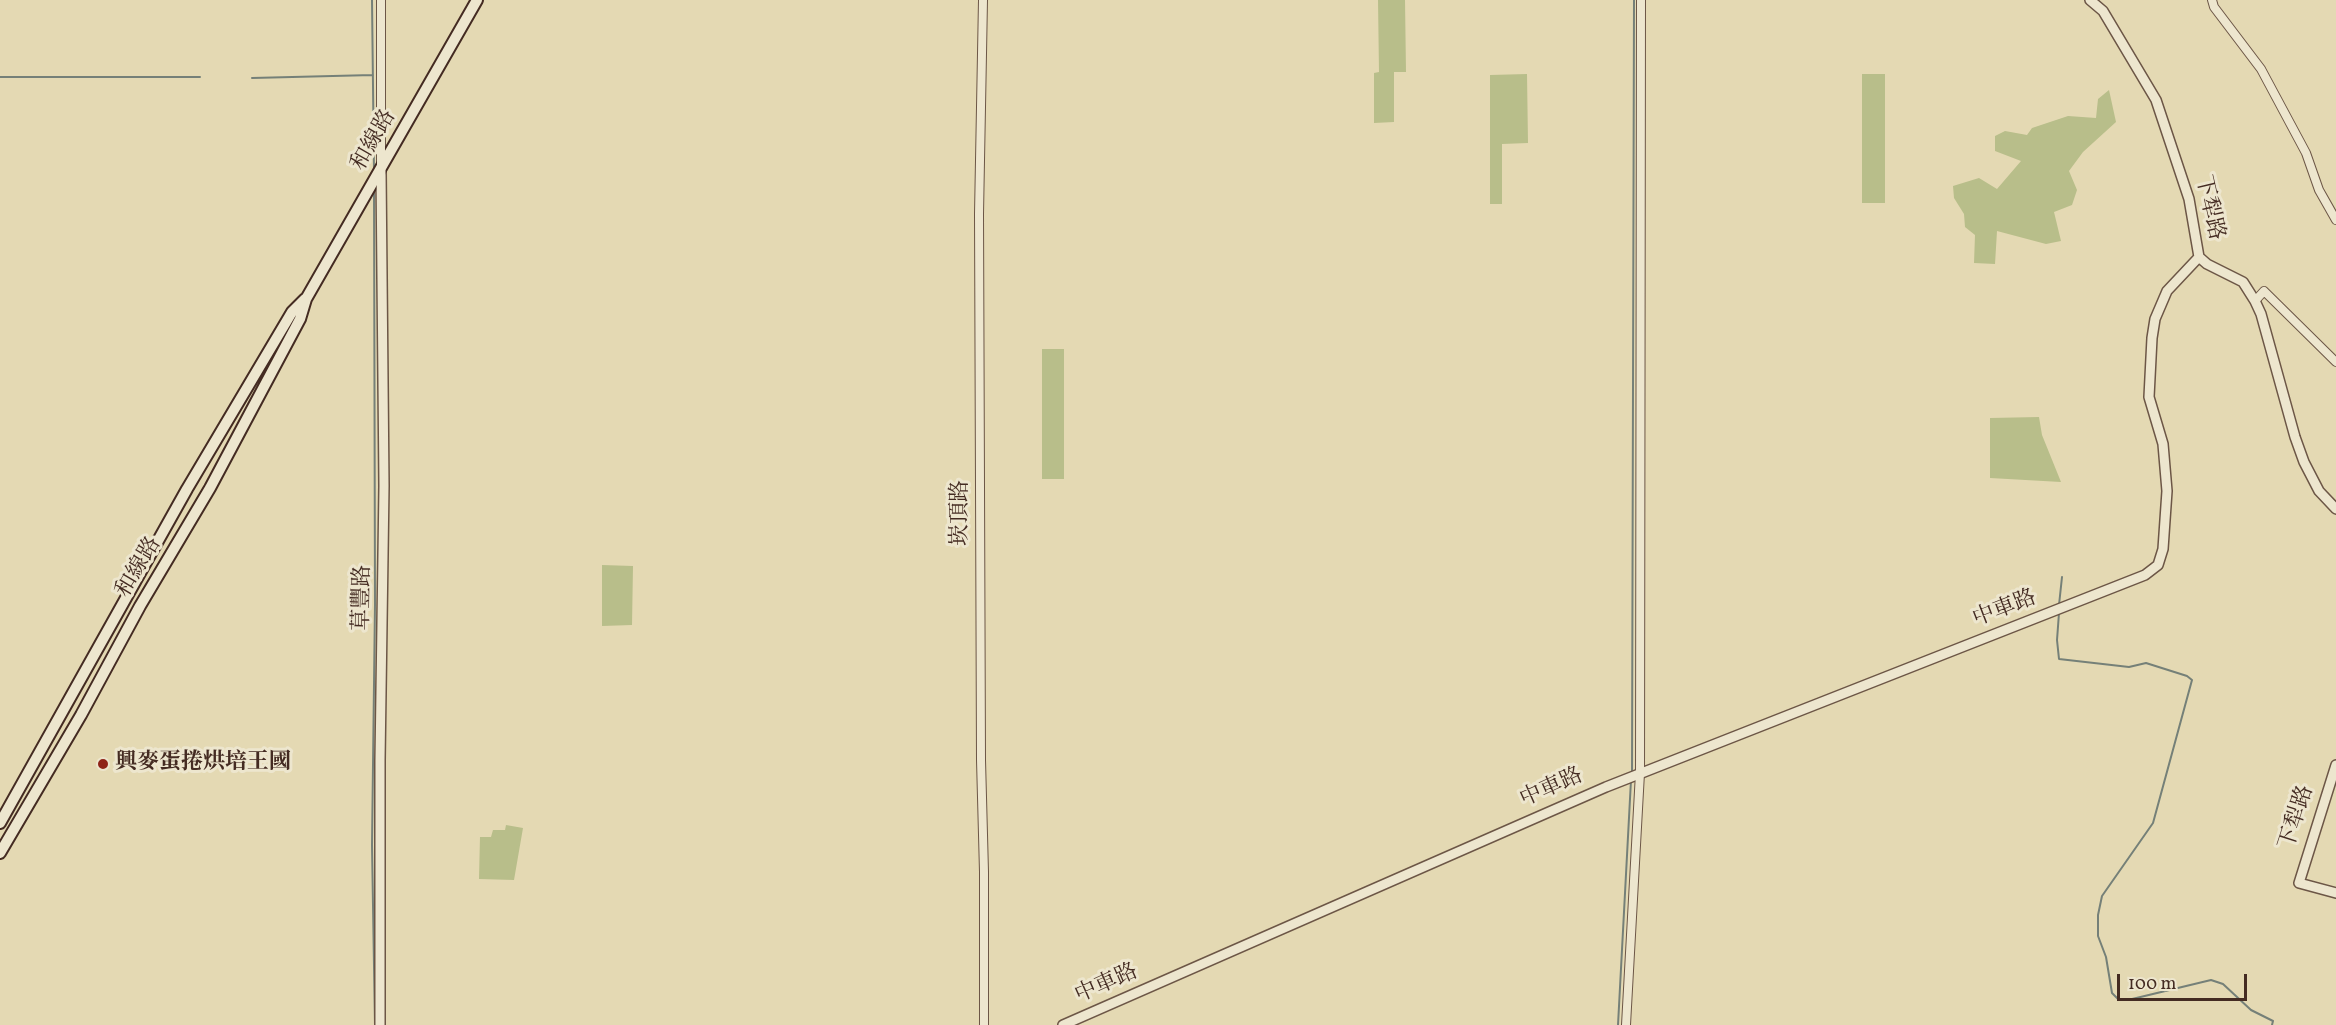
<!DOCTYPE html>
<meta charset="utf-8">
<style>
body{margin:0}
#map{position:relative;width:2336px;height:1025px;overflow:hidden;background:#e4d9b3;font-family:Vollkorn,serif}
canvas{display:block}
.scale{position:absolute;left:2117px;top:974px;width:130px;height:27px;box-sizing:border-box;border:3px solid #442b22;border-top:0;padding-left:8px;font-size:18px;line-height:21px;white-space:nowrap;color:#442b22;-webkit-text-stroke:4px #ede6ce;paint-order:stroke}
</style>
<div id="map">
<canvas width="2336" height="1025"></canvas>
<div class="scale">100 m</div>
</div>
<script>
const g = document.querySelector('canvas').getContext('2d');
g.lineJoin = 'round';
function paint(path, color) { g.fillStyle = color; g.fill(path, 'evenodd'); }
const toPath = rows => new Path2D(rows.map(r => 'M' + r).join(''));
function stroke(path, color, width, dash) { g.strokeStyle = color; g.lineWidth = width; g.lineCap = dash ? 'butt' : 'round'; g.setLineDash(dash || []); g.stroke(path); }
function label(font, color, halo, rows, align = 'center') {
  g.font = font + ' Vollkorn,"Noto Serif TC",serif'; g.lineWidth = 6; g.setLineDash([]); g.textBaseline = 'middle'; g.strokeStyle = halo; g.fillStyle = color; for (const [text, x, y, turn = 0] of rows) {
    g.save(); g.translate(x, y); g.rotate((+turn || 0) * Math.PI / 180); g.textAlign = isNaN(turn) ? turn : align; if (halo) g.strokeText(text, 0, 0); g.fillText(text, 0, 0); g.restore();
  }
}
const green = toPath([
 [1378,0,1405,0,1406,72,1394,72,1394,122,1374,123,1374,73,1379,72],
 [1527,74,1528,143,1502,144,1502,204,1490,204,1490,75],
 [1862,74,1885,74,1885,203,1862,203],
 [2109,90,2116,122,2083,152,2069,171,2077,190,2072,205,2054,212,2061,241,2046,244,1997,231,1995,264,1974,263,1975,235,1965,227,1964,214,1954,198,1953,186,1979,178,1997,189,2021,161,1995,151,1995,136,2005,131,2027,135,2032,128,2068,116,2096,118,2098,99],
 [1042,349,1064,349,1064,479,1042,479],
 [2039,417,2042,435,2061,482,1990,478,1990,418],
 [602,565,633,566,632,625,602,626],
 [506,825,523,828,514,880,479,879,480,837,491,837,493,830,505,830]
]);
const stream = toPath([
 [372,0,374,171],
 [0,77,200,77],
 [252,78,373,75],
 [374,189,375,604,372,845,375,1025],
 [2059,605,2062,577],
 [2059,613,2057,640,2059,659,2129,667,2146,663,2187,676,2192,680,2153,823,2102,896,2098,915,2098,936,2106,957,2112,993,2119,1000,2128,1000,2211,980,2223,984,2251,1010,2273,1021,2272,1025],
 [1632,774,1634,0],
 [1618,1025,1631,780]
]);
const minor = toPath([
 [381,0,381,166],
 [983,0,979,214,981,760,984,872,984,1025],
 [2212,0,2214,7,2261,69,2306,153,2319,190,2336,220],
 [2255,301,2264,291,2336,362],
 [1626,1025,1640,773,1641,0]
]);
const tertiary = toPath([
 [2090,0,2103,11,2156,100,2189,199,2199,257,2207,264,2243,282,2255,301,2261,314,2295,437,2304,462,2319,491,2336,509],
 [2336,765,2299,883,2336,893],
 [380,1025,380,760,384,486,381,171],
 [1063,1025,1606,787,2145,575,2158,565,2163,549,2167,491,2163,444,2149,397,2152,338,2155,319,2167,291,2199,257]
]);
const secondary = toPath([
 [0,823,187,489,292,312,305,299],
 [0,853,81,715,140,606,210,488,300,319,306,299,477,0]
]);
const markers = [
 [103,764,6,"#8f2418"]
];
const streetNames = [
 ["和線路",375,141,-60],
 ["下犁路",2208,208,77],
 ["崁頂路",962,513,-90],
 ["和線路",140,568,-59],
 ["草豐路",364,598,-89],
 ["中車路",2005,610,-21],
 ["中車路",1552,789,-24],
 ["下犁路",2298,818,-72],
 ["中車路",1107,985,-24]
];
const poiNames = [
 ["興麥蛋捲烘培王國",115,764]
];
paint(green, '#b8be8a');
stroke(stream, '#758078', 2);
stroke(minor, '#6c5646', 10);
stroke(tertiary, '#6c5646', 12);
stroke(secondary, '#442b22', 14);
stroke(minor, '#ede6ce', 8);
stroke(tertiary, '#ede6ce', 9);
stroke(secondary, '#ede6ce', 10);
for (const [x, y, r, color] of markers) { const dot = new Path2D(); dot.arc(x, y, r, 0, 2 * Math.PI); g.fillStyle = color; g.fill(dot); stroke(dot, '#ede6ce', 2); }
label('22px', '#442b22', '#ede6ce', streetNames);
label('bold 22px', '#442b22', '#ede6ce', poiNames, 'left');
</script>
